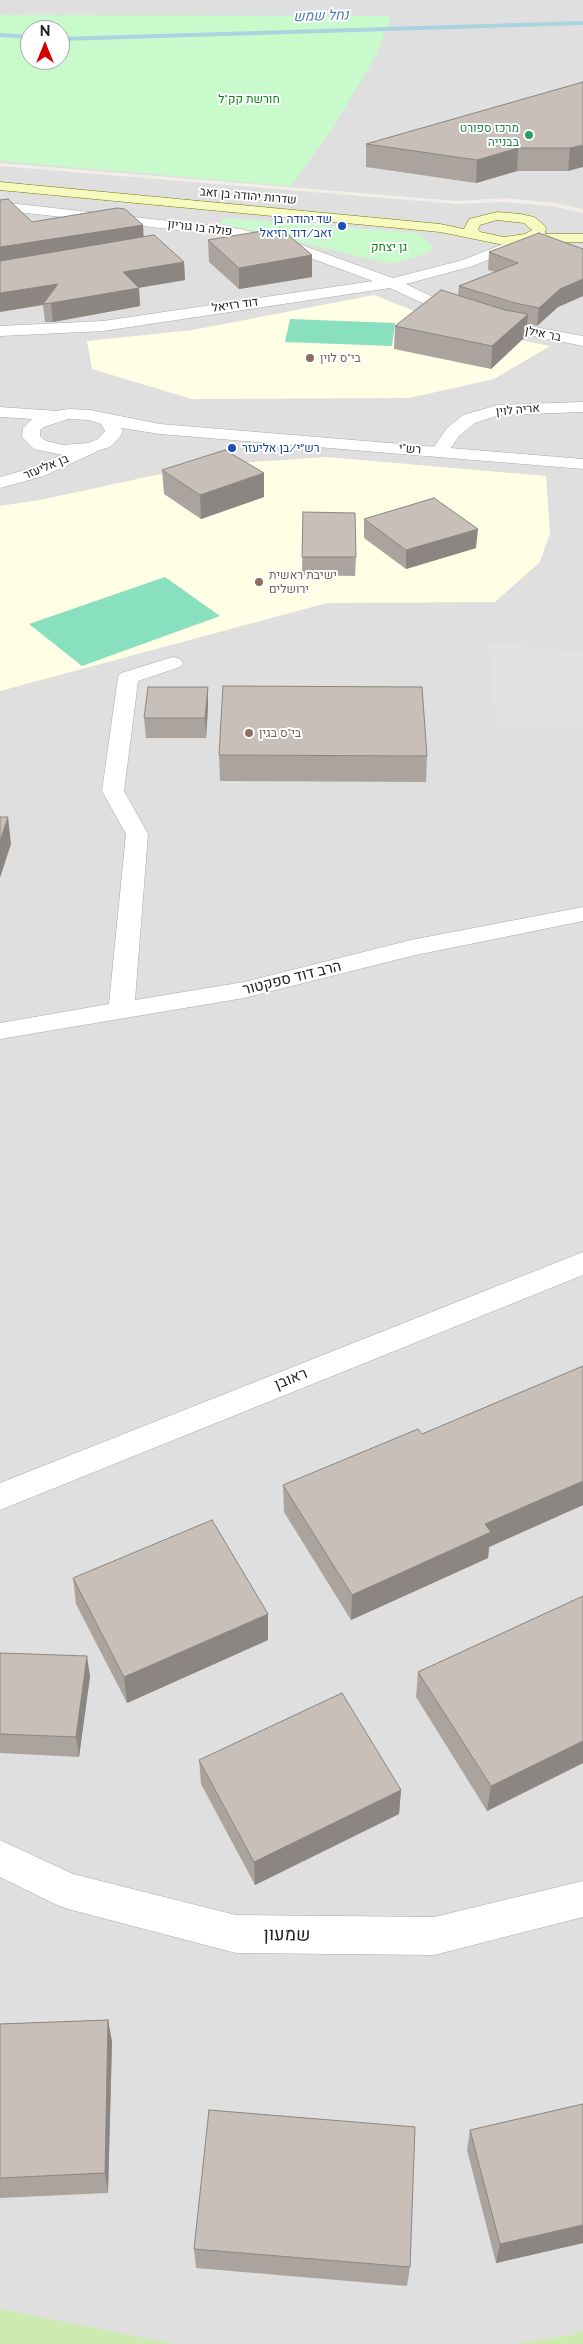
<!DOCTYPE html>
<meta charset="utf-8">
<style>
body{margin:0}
#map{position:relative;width:583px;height:2344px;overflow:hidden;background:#f2efe9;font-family:Raleway,sans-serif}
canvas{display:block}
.north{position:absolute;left:20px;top:20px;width:50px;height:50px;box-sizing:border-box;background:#fff;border:1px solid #a7a7a7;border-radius:50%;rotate:0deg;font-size:14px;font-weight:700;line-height:20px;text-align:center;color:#222}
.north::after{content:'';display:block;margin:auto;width:18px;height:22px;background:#d40000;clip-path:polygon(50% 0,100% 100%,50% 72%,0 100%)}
</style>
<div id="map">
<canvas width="583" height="2344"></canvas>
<div class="north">N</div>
</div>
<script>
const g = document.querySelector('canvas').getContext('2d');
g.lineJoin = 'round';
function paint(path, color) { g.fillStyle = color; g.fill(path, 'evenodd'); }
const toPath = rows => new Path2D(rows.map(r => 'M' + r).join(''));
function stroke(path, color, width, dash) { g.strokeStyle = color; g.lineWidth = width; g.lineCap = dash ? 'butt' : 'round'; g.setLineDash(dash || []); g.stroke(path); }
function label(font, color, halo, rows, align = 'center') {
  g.font = font + ' Raleway,Heebo,sans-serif'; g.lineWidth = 4; g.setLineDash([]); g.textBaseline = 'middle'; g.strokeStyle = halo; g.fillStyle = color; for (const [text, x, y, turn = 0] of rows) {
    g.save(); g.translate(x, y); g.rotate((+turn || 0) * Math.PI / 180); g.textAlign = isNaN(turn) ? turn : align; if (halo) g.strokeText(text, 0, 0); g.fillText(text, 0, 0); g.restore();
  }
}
const residential = toPath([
 [0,0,583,0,583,209,554,203,505,198,456,201,0,163],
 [30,30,60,30,60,60,30,60],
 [0,166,456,204,505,202,551,206,583,213,583,2344,0,2344]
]);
const education = toPath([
 [374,295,454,327,550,346,494,379,409,398,192,399,92,369,87,341,193,330],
 [326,457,546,476,550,533,540,562,495,602,327,603,0,691,0,506,45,499,151,476,223,464]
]);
const grass = toPath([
 [0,2309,175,2344,0,2344],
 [583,2330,583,2344,514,2344,572,2335]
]);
const park = toPath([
 [0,15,391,16,376,55,333,128,291,186,0,161],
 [30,30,60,30,60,60,30,60],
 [226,218,418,233,433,246,430,252,392,264,219,223]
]);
const pitch = toPath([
 [290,319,395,323,392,346,285,342],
 [165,577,220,616,82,666,29,624]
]);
const parking = toPath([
 [488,643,583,652,583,727,497,728]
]);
const stream = toPath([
 [583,21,583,25,60,41,60,37,583,21],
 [0,33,30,35,30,39,0,37,0,33]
]);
const minor = toPath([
 [0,202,241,229,296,243,393,278,463,260,523,236,530,240,528,243,473,266,406,284,441,301,513,323,583,336,583,346,504,330,431,307,390,288,103,331,0,336,0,326,103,321,373,281,286,249,241,237,0,210,0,202],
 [583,402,583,412,499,415,475,423,459,436,446,455,434,455,431,451,447,428,463,415,498,405,583,402],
 [90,443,96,444,99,448,96,452,44,476,0,488,0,477,32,468,90,443],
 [173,657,180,659,183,663,180,667,138,681,124,791,148,834,135,1000,244,982,411,940,583,907,583,921,411,956,244,998,0,1039,0,1023,109,1004,126,834,102,791,118,677,121,673,173,657],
 [583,1252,583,1275,0,1510,0,1483,583,1252],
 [0,1840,73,1874,236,1915,434,1917,583,1881,583,1917,434,1955,236,1953,68,1909,55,1904,0,1877,0,1840]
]);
const tertiary = toPath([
 [0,407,57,411,68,409,90,410,160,424,583,459,583,469,160,434,121,428,123,431,120,437,110,447,90,453,63,455,34,449,22,437,23,428,32,419,0,417,0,407],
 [68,419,89,420,101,424,105,431,98,439,88,443,63,445,46,441,40,436,40,430,44,427,68,419]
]);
const secondary = toPath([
 [0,182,440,224,464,229,469,219,497,212,521,214,534,217,544,225,546,228,545,234,583,234,583,242,529,242,504,245,440,232,0,190,0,182],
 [497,220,524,223,532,230,525,234,504,237,480,232,478,229,480,225,497,220]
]);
const wall = toPath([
 [583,82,568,171,517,171,476,183,366,167,366,144],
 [32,222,143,225,143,237,184,262,185,280,139,288,140,306,53,322,45,322,43,305],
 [208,240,312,255,312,277,239,289,209,262],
 [583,249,583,296,558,307,537,326,527,324,526,336,491,369,394,349,395,326,458,295,459,286,495,272,488,270,489,252],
 [162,470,264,473,264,497,201,519,164,494],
 [303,512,356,557,355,576,302,575],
 [364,519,476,548,406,569,364,538],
 [208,687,208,707,206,738,146,738,144,718],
 [219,755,427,756,426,782,220,781],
 [583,1366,583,1505,489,1547,488,1558,351,1620,284,1512,283,1485,422,1434],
 [73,1578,268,1640,127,1703,76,1604],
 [583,1596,583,1763,487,1811,416,1697,418,1672],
 [0,1653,90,1676,79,1757,0,1753],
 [199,1760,401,1790,399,1814,255,1885,201,1784],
 [108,2020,112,2042,108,2193,0,2198,0,2024],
 [583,2104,583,2243,496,2263,467,2150,470,2130],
 [194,2249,410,2267,407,2286,196,2268]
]);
const shadedWall = toPath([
 [583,145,583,167,568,171,570,148],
 [518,148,517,171,476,183,477,160],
 [143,225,144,242,0,265,0,247],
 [312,255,312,277,239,289,239,268],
 [184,262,185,280,124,290,123,272],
 [583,279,583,296,558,307,537,326,539,308,560,289],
 [58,284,139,288,140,306,53,322,51,303,43,304,43,305,0,312,0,293],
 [528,314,526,336,491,369,492,346],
 [264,473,264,497,201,519,200,495],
 [478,529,476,548,406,569,406,550],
 [208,687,208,707,206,738,205,718],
 [8,817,11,844,0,878,0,841],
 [583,1481,583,1505,489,1547,488,1558,351,1620,352,1595,485,1524],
 [268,1614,268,1640,127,1703,124,1677],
 [87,1656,90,1676,79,1757,76,1737],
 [583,1741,583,1763,487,1811,491,1786],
 [401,1790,399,1814,255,1885,254,1862],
 [108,2020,112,2042,108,2193,105,2173],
 [583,2225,583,2243,496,2263,500,2244]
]);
const building = toPath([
 [583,82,583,145,570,148,518,148,477,160,366,144,583,82],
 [8,199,32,222,117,208,125,209,143,225,0,247,0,200,8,199],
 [280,228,312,255,239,268,208,240,280,228],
 [539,233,583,249,583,279,560,289,539,308,515,303,459,286,518,263,489,252,539,233],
 [154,235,184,262,123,272,139,288,51,303,43,304,58,284,0,293,0,261,154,235],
 [441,290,505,310,528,314,492,346,395,326,441,290],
 [225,450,264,473,200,495,162,470,225,450],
 [434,498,478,529,406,550,364,519,434,498],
 [303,512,355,513,356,557,302,557,303,512],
 [223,686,422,687,427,756,219,755,223,686],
 [148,687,208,687,205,718,144,718,148,687],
 [0,817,8,817,0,841,0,817],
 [583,1366,583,1481,485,1524,491,1532,352,1595,283,1485,418,1429,422,1434,583,1366],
 [212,1520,268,1614,124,1677,73,1578,212,1520],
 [583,1596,583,1741,491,1786,418,1672,583,1596],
 [0,1653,87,1656,76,1737,0,1734,0,1653],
 [342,1693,401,1790,254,1862,199,1760,342,1693],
 [108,2020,105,2173,0,2178,0,2024,108,2020],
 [583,2104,583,2225,500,2244,470,2130,583,2104],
 [209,2110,415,2127,410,2267,194,2249,209,2110]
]);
const markers = [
 [529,135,5,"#2e9e5b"],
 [342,226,5,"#1a4fb4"],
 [310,358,5,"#8d6e63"],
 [232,448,5,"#1a4fb4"],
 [259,582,5,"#8d6e63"],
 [249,733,5,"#8d6e63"]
];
const farParknames = [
 ["חורשת קק\"ל",249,99],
 ["גן יצחק",389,247]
];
const farLeisurenames = [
 ["מרכז ספורט",519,128],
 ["בבנייה",519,142]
];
const farStreetnames = [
 ["שדרות יהודה בן זאב",248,196,5],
 ["פולה בו גוריון",200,228,7],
 ["דוד רזיאל",235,305,-8],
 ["בר אילן",543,334,11],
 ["אריה לוין",518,410,-5],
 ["רש\"י",410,449,5],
 ["בן אליעזר",46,467,-22]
];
const farTransitnames = [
 ["שד.יהודה בן",332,219],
 ["זאב/דוד רזיאל",332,233],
 ["רש״י/בן אליעזר",242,448,"left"]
];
const farEducationnames = [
 ["בי\"ס לוין",320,358],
 ["ישיבת ראשית",269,575],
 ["ירושלים",269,589],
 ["בי\"ס בגין",259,733]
];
const farWaternames = [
 ["נחל שמש",321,16,-2]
];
const streetNames = [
 ["הרב דוד ספקטור",292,978,-14],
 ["ראובן",291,1379,-22]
];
const nearStreetnames = [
 ["שמעון",287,1935,1]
];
paint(residential, '#e0dfdf');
paint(education, '#ffffe5');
paint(grass, '#cdebb0');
paint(park, '#c8facc');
paint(pitch, '#88e0be');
paint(parking, '#e2e2e2');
paint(stream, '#aad3df');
stroke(minor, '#a9a9a9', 1);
stroke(tertiary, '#a9a9a9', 1);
stroke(secondary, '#707d05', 1);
paint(minor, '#fff');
paint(tertiary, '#fff');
paint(secondary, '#f7fabf');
paint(wall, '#aba49e');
paint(shadedWall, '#8b8681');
paint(building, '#c7bfb8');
stroke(building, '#8b8681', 1);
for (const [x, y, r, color] of markers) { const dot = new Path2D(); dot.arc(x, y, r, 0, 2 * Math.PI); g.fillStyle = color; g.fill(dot); stroke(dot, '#fff', 2); }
label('12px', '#0c8416', '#fff', farParknames);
label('12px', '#27864d', '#fff', farLeisurenames, 'right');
label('12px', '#222', '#fff', farStreetnames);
label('12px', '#164399', '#fff', farTransitnames, 'right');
label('12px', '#785e54', '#fff', farEducationnames, 'left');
label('italic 14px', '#4a7aab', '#fff', farWaternames);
label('15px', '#222', '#fff', streetNames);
label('18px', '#222', '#fff', nearStreetnames);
</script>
